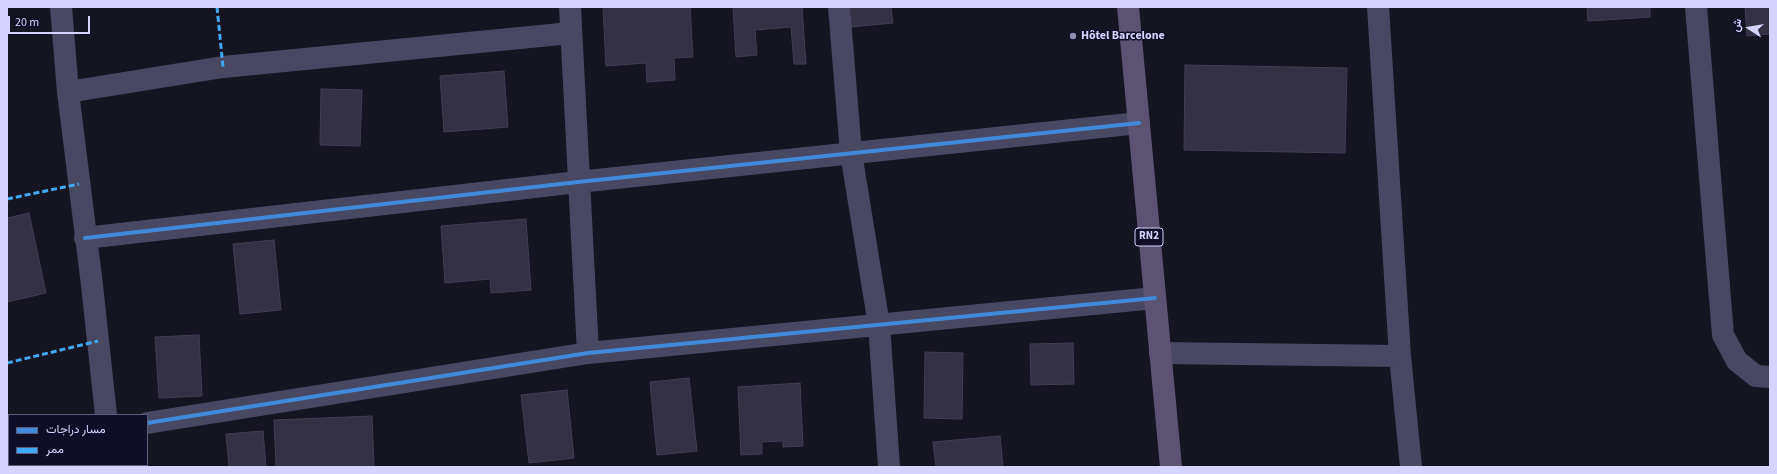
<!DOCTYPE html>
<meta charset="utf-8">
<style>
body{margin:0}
#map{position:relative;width:1777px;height:474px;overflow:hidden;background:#151421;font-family:"Source Sans 3",Vazirmatn,sans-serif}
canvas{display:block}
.frame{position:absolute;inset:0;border:8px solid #d6d3ff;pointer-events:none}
.legend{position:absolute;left:8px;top:414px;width:140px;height:52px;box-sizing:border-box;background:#100e27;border:1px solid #5f5d7d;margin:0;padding:5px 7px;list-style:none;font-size:12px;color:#d6d3ff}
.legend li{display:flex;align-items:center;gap:8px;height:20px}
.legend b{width:20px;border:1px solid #5f5d7d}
.north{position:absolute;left:1729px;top:8px;width:40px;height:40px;-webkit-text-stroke:3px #100e27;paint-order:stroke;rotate:282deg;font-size:11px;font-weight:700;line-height:16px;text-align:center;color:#d6d3ff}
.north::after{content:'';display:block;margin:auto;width:14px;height:18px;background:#d6d3ff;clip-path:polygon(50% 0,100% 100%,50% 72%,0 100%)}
.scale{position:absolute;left:8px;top:16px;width:82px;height:18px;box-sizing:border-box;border:2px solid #d6d3ff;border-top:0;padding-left:5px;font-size:12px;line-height:14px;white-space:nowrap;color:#d6d3ff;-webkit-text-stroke:3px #100e27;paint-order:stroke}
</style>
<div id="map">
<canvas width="1777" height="474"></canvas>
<div class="frame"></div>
<ul class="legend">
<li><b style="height:5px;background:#408adc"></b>مسار دراجات</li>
<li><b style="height:5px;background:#3fa9f5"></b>ممر</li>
</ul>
<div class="north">ش</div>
<div class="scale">20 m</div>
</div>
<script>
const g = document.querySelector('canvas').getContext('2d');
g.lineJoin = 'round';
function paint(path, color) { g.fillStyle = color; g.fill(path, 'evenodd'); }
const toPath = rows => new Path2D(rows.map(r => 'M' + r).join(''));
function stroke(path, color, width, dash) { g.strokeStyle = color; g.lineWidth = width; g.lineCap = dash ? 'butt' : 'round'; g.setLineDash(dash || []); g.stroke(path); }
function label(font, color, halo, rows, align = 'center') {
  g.font = font + ' "Source Sans 3",sans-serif'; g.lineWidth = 3; g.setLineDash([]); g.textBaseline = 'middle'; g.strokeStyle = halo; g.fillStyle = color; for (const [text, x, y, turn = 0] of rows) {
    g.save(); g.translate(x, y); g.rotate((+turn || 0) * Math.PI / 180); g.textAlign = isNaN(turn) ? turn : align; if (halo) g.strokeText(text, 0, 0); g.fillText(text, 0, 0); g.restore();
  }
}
const building = toPath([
 [603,7,690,7,693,57,674,58,675,80,647,82,646,63,606,66,603,7],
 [733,7,802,7,806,64,794,64,791,27,755,30,757,55,736,57,733,7],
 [849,7,891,7,893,23,851,27,849,7],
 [1587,7,1650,7,1650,17,1588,21,1587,7],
 [1745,7,1770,7,1770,34,1747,36,1745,7],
 [1185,65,1347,68,1345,153,1184,150,1185,65],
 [504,71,508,127,444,132,440,76,504,71],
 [321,89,362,90,360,146,320,145,321,89],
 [29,213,46,293,7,302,7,218,29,213],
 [526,219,531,290,491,293,490,279,445,283,441,226,526,219],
 [274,240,281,310,240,314,233,244,274,240],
 [199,335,202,396,159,398,155,337,199,335],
 [1073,343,1074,384,1031,385,1030,344,1073,343],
 [925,352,963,353,962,419,924,418,925,352],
 [689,378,697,451,657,455,650,382,689,378],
 [800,383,803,446,783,447,783,441,762,442,762,454,741,455,738,387,800,383],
 [567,390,574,458,529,463,521,395,567,390],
 [372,416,374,467,276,467,274,420,372,416],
 [263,431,266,467,229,467,226,434,263,431],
 [1000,436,1003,467,936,467,933,442,1000,436],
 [9,439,9,465,19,465,20,467,7,467,7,440,9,439]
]);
const minor = toPath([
 [61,7,68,92,92,285,106,415],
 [570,7,588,353],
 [839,7,851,153,879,325,889,467],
 [1378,7,1400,356,1411,467],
 [1696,7,1723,335,1737,361,1756,376,1770,377],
 [68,92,223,67,571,33],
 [85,238,578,182,1139,123],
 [1160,353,1400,356],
 [147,423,588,353,1155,298],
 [112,465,112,467]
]);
const primary = toPath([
 [1128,7,1171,467]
]);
const quiet = toPath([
 [217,7,223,67],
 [7,199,79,184],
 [7,363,98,341]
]);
const cycleway = toPath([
 [85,238,578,182,1139,123],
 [147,423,588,353,1155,298]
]);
const markers = [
 [1073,36,4,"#9290b1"]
];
const shields = [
 [1149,237,28]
];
const shieldNames = [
 ["RN2",1149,237]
];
const poiNames = [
 ["Hôtel Barcelone",1081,36]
];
paint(building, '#333143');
stroke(building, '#413e55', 1);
stroke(minor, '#484862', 22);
stroke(primary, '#5c5373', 22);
stroke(quiet, '#3fa9f5', 3, [6, 3]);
stroke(cycleway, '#408adc', 4);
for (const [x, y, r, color] of markers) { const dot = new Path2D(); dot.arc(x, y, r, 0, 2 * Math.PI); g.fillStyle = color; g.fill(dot); stroke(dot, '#100e27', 1.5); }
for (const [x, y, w] of shields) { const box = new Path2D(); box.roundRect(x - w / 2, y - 9, w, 18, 3); g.fillStyle = '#100e27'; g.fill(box); stroke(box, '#d6d3ff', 1); }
label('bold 11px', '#d6d3ff', null, shieldNames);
label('bold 12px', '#d6d3ff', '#100e27', poiNames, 'left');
</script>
